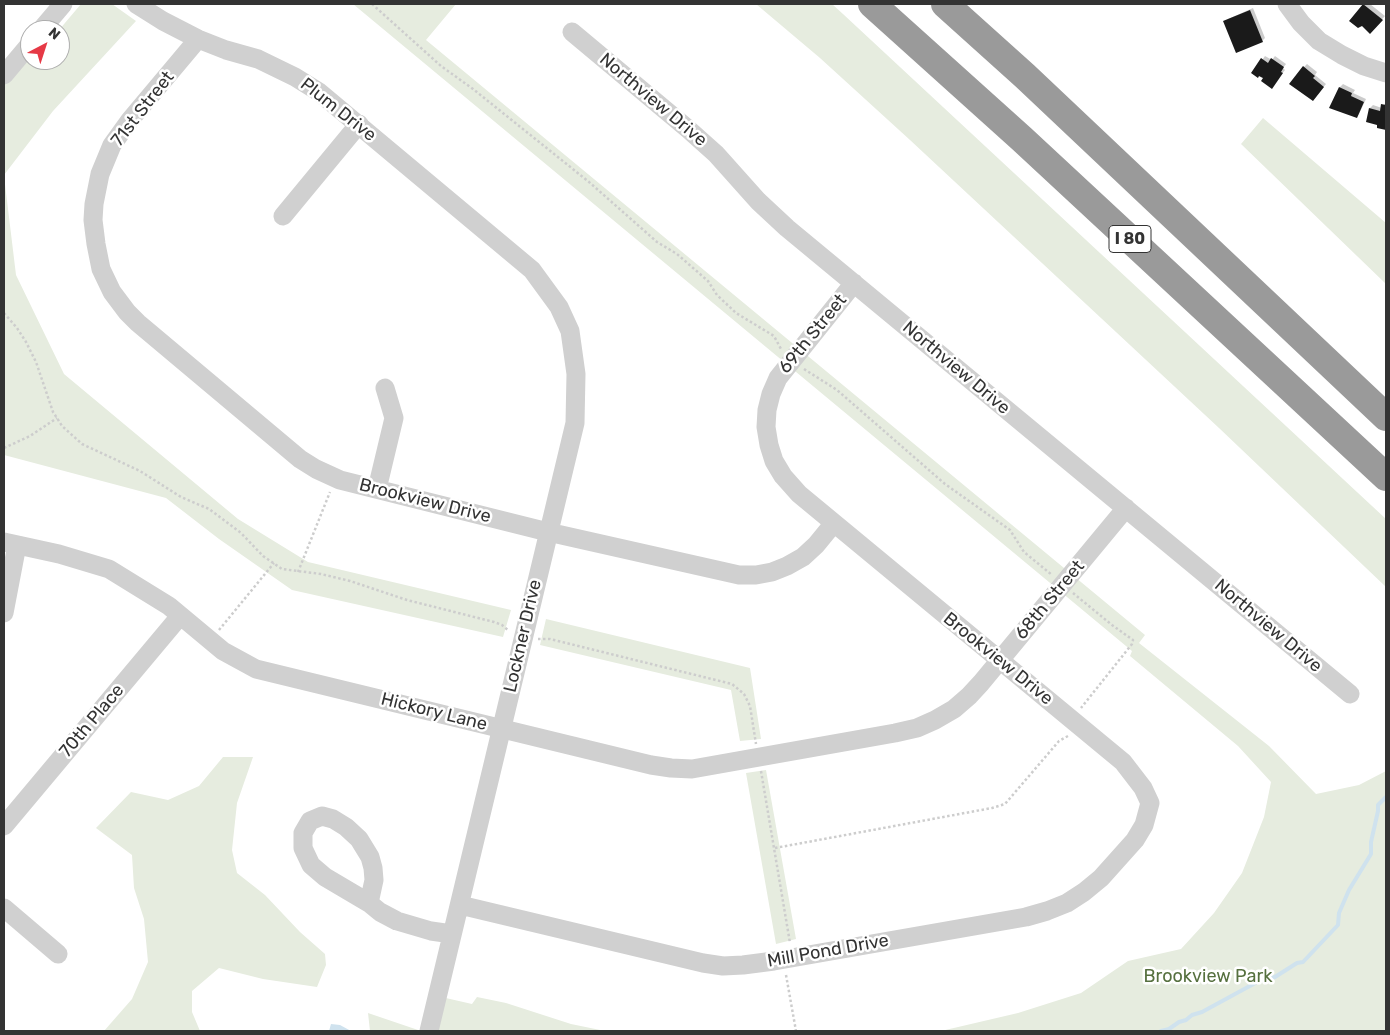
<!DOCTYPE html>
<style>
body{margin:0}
#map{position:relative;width:1390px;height:1035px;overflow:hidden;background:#fff;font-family:Rubik,sans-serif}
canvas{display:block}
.frame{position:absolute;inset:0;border:5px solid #333;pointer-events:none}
.north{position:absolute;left:20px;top:20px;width:50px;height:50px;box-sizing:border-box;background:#fff;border:1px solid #adadad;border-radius:50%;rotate:40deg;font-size:14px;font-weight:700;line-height:20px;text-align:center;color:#333}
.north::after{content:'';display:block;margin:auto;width:18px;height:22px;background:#e63946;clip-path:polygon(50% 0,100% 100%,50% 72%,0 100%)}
</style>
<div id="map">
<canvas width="1390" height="1035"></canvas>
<div class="frame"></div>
<div class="north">N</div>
</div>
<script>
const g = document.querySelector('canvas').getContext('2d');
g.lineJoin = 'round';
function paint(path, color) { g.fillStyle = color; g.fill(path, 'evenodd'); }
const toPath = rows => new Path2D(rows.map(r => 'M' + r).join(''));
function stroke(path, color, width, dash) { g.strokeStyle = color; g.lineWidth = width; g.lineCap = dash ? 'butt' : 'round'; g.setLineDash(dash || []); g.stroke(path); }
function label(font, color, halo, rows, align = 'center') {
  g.font = font + ' Rubik,sans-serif'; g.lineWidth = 5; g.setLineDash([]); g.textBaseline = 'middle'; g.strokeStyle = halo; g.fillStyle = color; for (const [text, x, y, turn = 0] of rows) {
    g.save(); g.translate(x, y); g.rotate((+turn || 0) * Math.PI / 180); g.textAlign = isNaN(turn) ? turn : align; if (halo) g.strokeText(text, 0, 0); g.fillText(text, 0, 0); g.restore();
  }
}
const green = toPath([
 [81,4,112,4,136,21,53,111,4,175,4,75,30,44,30,60,60,60,59,30],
 [353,4,456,4,426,40,1145,635,1139,643,1269,746,1316,794,1359,785,1386,771,1386,1031,941,1031,1018,1013,1081,993,1128,961,1181,949,1214,913,1242,873,1264,817,1271,782,1238,746,1130,656,1132,651],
 [756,4,832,4,843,14,1386,519,1386,587,1219,428,910,140,820,58],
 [1263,118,1386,223,1386,284,1241,144],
 [4,176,16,275,64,374,238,519,308,562,511,610,503,637,292,590,219,539,166,498,4,455],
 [546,619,750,668,761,739,740,741,731,690,540,645],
 [223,757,253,757,237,803,232,850,237,873,265,895,300,932,325,954,326,965,317,987,263,979,219,968,192,991,192,1012,200,1031,104,1031,132,999,148,962,144,919,134,888,132,855,96,828,131,792,168,800,199,786],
 [766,770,796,939,776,944,746,773],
 [437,996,472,1004,477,997,506,1003,571,1024,605,1031,429,1031],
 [368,1013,421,1031,370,1031]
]);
const water = toPath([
 [331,1024,340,1025,351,1031,329,1031]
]);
const shadow = toPath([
 [1365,4,1370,4,1385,16,1370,32,1362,24,1351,20],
 [1253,8,1265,38,1262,41,1225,22,1228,19],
 [1265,56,1272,60,1275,56,1286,64,1283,68,1285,70,1274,84,1253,73],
 [1307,64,1317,72,1315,75,1326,84,1316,96,1304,67],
 [1343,84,1355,90,1353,93,1366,99,1359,114,1356,117,1331,108,1340,87],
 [1386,102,1386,129,1378,127,1378,124,1367,121,1370,108,1373,105,1382,108]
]);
const stream = toPath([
 [1161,1031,1169,1029,1179,1022,1186,1020,1192,1015,1202,1012,1259,981,1275,977,1297,963,1303,962,1338,925,1339,913,1349,890,1371,854,1371,842,1378,811,1378,805,1386,797]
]);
const building = toPath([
 [1363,4,1383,20,1370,34,1362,26,1358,28,1349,21],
 [1250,10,1263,42,1236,53,1223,21],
 [1261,58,1268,63,1271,58,1284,67,1281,72,1283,73,1272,89,1261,81,1263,78,1259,76,1258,78,1251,73],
 [1303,66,1315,76,1313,78,1324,87,1313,101,1289,84],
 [1339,87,1352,93,1351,96,1364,102,1357,118,1329,108],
 [1381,104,1386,105,1386,130,1377,128,1377,125,1366,122,1369,108,1380,111]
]);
const path = toPath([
 [372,4,441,66,473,89,589,182,657,242,677,254,708,281,717,295,736,313,774,336,781,349],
 [4,313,17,328,26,342,36,362,53,412,57,418,62,426,82,444,140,471,181,497,209,509,241,533,263,556,282,569,321,574,350,581,407,600,494,622,502,625,509,631],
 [804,369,837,390,945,484,1010,530,1024,552,1052,575],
 [4,448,30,436,57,418],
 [298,572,330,492],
 [1073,593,1112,625,1133,640,1132,644,1081,708],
 [219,630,274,563],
 [538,639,550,639,732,684,744,694,750,706,756,744],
 [761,771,790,943],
 [775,848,992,808,1005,804,1059,741,1068,736],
 [786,975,796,1031]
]);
const minor = toPath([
 [136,4,163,21,198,39,226,50,258,59,295,77,319,92,532,270,559,307,570,331,576,374,575,423,429,1031],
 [1287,4,1301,23,1319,41,1342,55,1364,66,1386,73],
 [41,30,63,4],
 [572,32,688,129,716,154,758,201,787,228,1350,694],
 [198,39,130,120,112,145,100,174,94,204,93,220,96,244,101,269,112,292,127,312,138,323,300,459,316,469,340,480,548,532,739,575,756,575,772,572,787,566,803,557,816,545,834,523],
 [4,75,30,44],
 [283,216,359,124],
 [377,489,394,418,385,388],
 [4,542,59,554,109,569,169,606,223,651,256,669,651,765,671,768,692,769,895,733,917,728,935,720,954,709,969,696,981,683,1126,508],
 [4,613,17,545],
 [4,826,180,616],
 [369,903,325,877,311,865,303,848,303,833,310,821,322,816,333,819,346,827,359,839,370,857,373,868,374,880,369,903,380,912,397,921,431,931,452,934],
 [460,905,703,963,723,966,743,965,774,961,1026,917,1047,911,1067,903,1084,892,1101,878,1135,840,1144,825,1150,803,1143,788,1123,762,799,494,783,476,774,461,769,445,766,427,767,410,771,394,778,378,854,283],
 [4,908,58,954]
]);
const highway = toPath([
 [872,4,1022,139,1386,477],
 [945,4,1025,76,1386,417]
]);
const shields = [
 [1130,239,42]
];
const shieldNames = [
 ["I 80",1130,239]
];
const streetNames = [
 ["Northview Drive",653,100,40],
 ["71st Street",143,109,-52],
 ["Plum Drive",338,110,38],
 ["69th Street",813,334,-51],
 ["Northview Drive",956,368,40],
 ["Brookview Drive",425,501,14],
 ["68th Street",1050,600,-50],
 ["Northview Drive",1268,626,40],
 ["Lockner Drive",523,636,-77],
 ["Brookview Drive",998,659,39],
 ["Hickory Lane",434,712,14],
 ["70th Place",92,721,-50],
 ["Mill Pond Drive",828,951,-10]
];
const parkNames = [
 ["Brookview Park",1208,977]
];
paint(green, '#e6ecdf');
paint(water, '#cfe2ee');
paint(shadow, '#0003');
stroke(stream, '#cfe2ee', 4);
paint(building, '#1a1a1a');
stroke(path, '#cdcdcd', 2.5, [2.5, 2.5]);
stroke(minor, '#d0d0d0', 19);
stroke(highway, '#9a9a9a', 28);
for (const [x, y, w] of shields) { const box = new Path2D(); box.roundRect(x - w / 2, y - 13.5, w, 27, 4); g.fillStyle = '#fff'; g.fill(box); stroke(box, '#333', 1); }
label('bold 16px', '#333', null, shieldNames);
label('18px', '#333', '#fff', streetNames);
label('18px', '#56703f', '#fff', parkNames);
</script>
